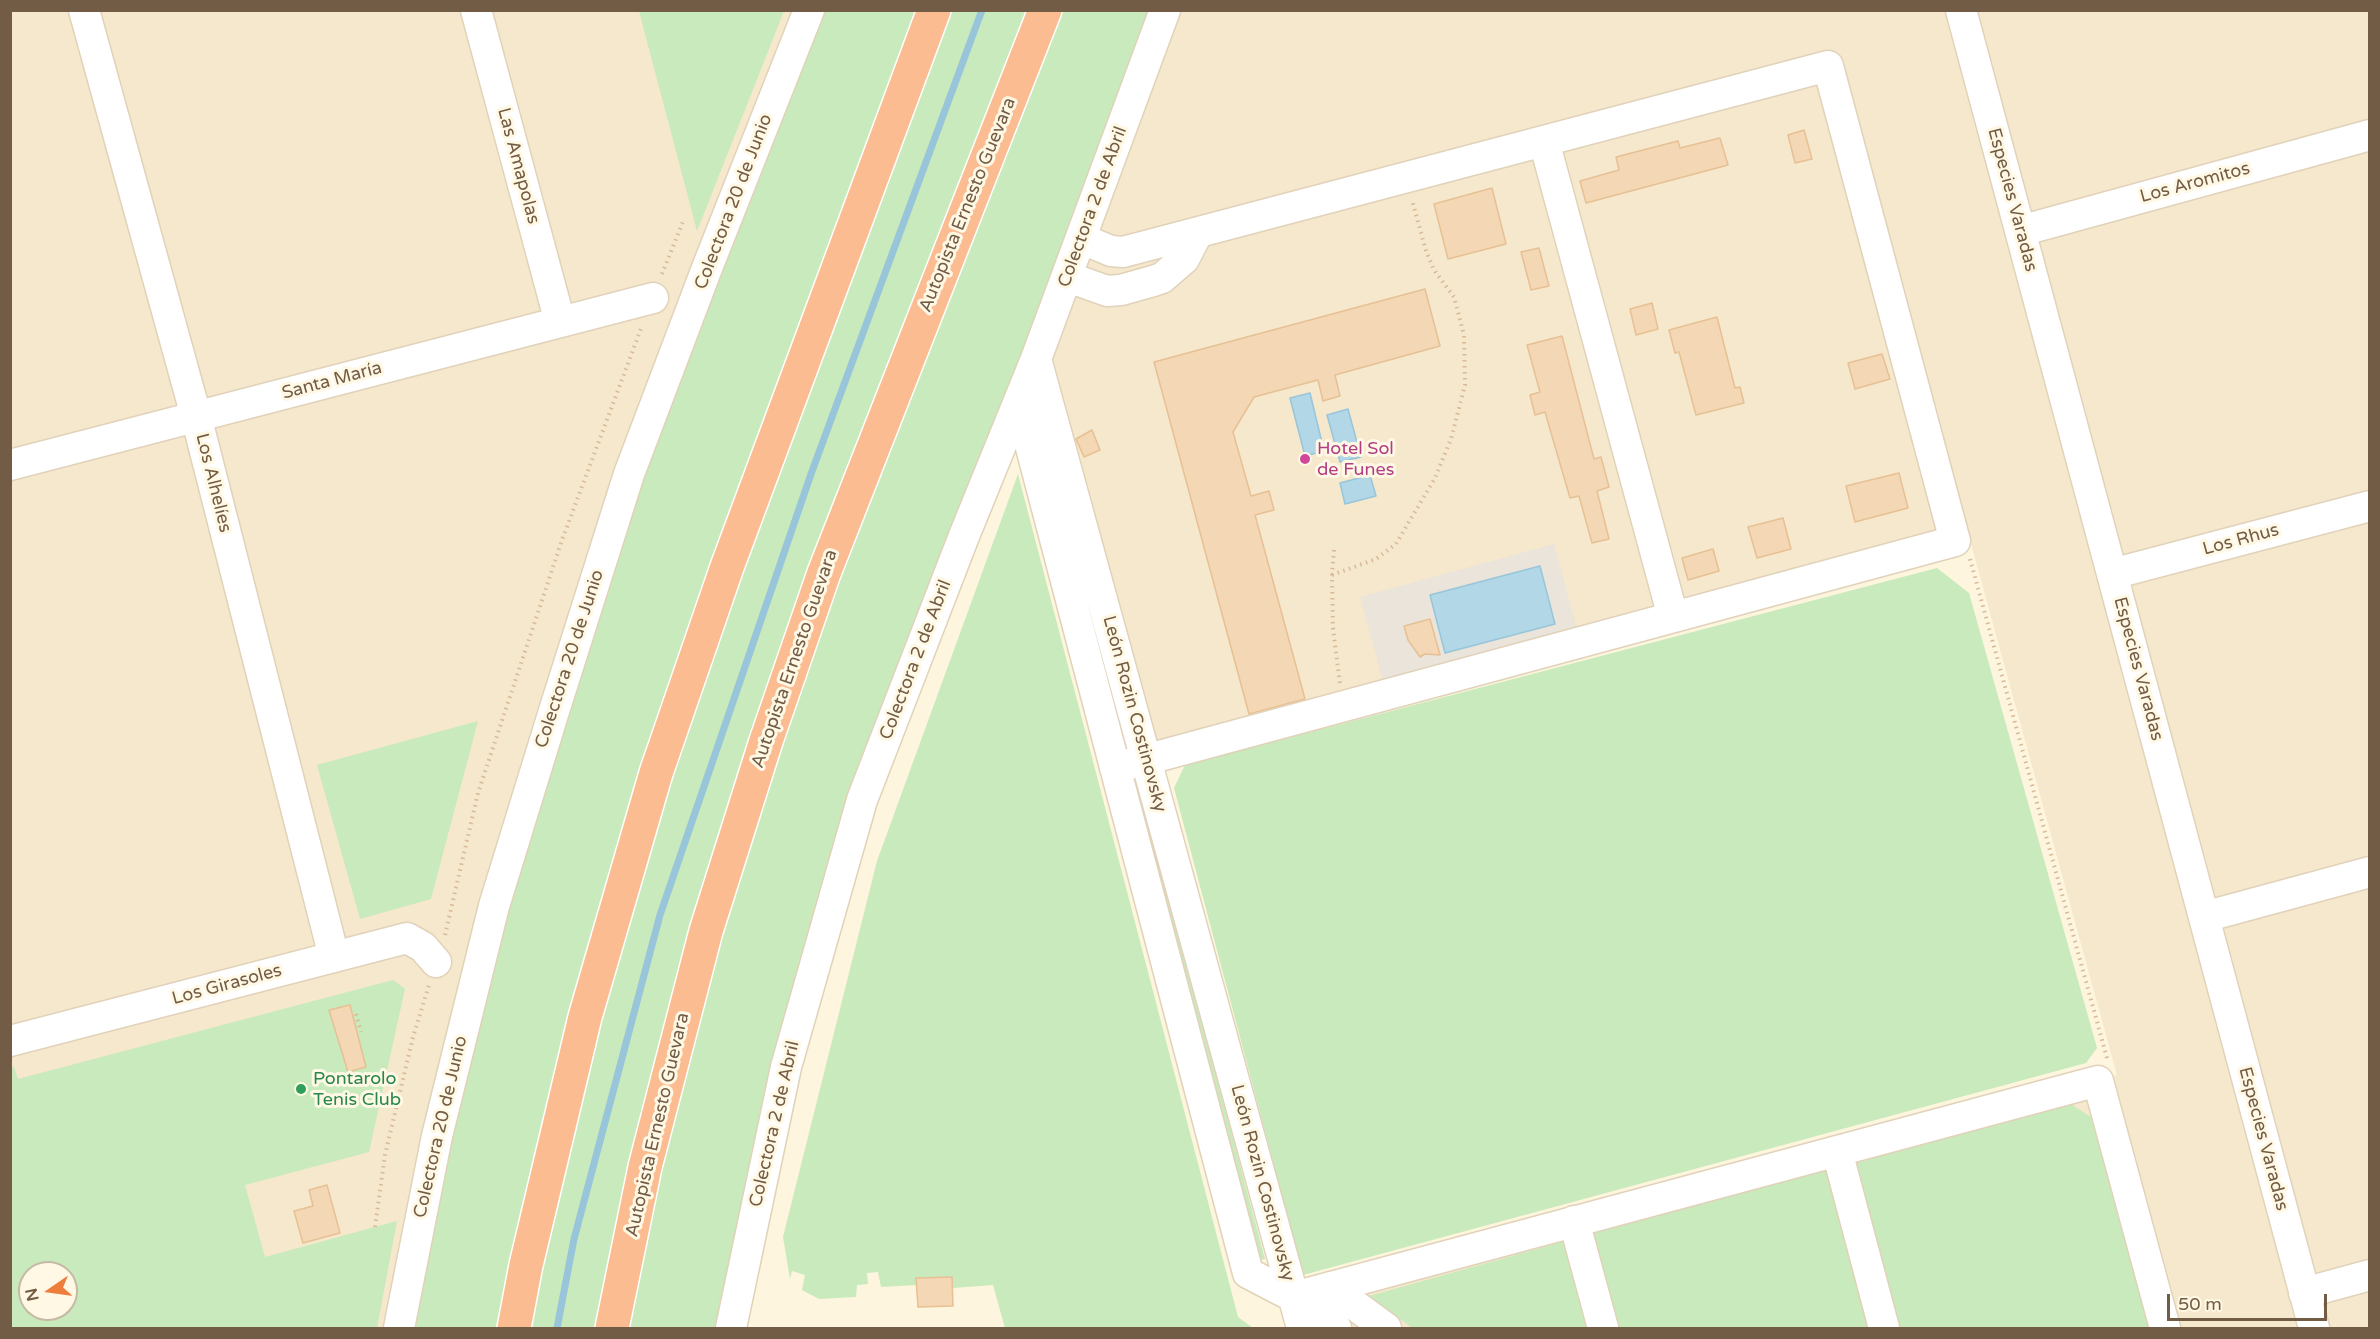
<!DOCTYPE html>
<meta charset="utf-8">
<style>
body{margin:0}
#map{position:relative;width:2380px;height:1339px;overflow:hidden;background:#fdf5dd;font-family:"Varela Round",sans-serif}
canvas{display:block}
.frame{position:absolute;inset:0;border:12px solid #735c45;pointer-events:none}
.north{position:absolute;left:18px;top:1261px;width:60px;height:60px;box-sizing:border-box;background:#fff8e4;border:2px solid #c7baa4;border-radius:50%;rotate:257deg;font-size:16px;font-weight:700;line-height:24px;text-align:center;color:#735c45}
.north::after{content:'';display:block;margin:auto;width:21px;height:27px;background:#ed7e3c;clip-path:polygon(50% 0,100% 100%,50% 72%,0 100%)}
.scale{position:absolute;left:2167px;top:1294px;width:160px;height:27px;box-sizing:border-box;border:3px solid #735c45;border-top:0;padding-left:8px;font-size:18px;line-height:21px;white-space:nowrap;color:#735c45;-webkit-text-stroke:4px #fff8e4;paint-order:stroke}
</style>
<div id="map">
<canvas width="2380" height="1339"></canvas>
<div class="frame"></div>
<div class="north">N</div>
<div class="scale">50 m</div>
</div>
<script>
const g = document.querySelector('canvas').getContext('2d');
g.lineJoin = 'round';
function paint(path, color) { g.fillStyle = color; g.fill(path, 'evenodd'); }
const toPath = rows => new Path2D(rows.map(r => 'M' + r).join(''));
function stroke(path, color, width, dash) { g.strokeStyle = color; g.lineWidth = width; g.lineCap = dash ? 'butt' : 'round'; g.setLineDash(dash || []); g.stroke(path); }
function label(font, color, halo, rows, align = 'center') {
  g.font = font + ' "Varela Round",sans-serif'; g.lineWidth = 6; g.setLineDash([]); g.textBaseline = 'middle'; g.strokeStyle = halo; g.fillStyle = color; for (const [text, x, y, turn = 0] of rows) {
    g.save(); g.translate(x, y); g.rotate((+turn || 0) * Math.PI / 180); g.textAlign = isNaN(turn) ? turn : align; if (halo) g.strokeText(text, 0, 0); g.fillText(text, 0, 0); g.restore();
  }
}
const residential = toPath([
 [10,11,809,11,399,1328,11,1328],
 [30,1273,66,1273,66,1309,30,1309],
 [1165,11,2369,11,2369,1328,1302,1328,1294,1297,2117,1075,1970,540,1955,541,1146,759,1036,359]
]);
const industrial = toPath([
 [1554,544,1577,629,1383,681,1360,597]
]);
const green = toPath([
 [639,11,784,11,697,231,682,174],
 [809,11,1165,11,862,800,731,1328,399,1328,554,711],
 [1018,474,1238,1317,1253,1328,1005,1328,993,1285,953,1288,952,1277,917,1278,917,1285,881,1287,878,1272,867,1273,868,1284,857,1285,856,1297,819,1299,802,1290,805,1275,792,1271,790,1279,783,1237,877,861],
 [1937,568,1969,593,2097,1048,2086,1063,1303,1275,1174,788,1185,765],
 [478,721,431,899,360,919,317,765],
 [1145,807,1265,1259,1257,1261,1136,809],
 [393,980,405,989,369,1152,245,1185,265,1257,397,1221,377,1328,11,1328,11,1068,14,1067,18,1079],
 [30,1273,66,1273,66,1309,30,1309],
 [2066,1101,2094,1119,2150,1328,1412,1328,1369,1296]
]);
const water = toPath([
 [1310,393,1324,451,1305,456,1290,398,1310,393],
 [1348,409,1361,457,1340,462,1327,415,1348,409],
 [1370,475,1376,496,1345,504,1340,483,1370,475],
 [1540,566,1555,624,1445,653,1430,595,1540,566]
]);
const stream = toPath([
 [557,1328,574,1239,660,915,811,474,982,10]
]);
const building = toPath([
 [1804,130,1812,159,1795,163,1788,135,1804,130],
 [1720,138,1728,165,1586,203,1580,181,1619,170,1616,157,1678,141,1680,148,1720,138],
 [1492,188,1506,244,1448,259,1434,204,1492,188],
 [1539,248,1549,286,1531,290,1521,252,1539,248],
 [1425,289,1440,346,1335,375,1340,396,1323,401,1318,380,1254,397,1233,432,1251,496,1269,491,1274,510,1255,515,1305,699,1249,714,1154,362,1425,289],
 [1652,303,1658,329,1636,335,1630,309,1652,303],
 [1717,317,1735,388,1740,387,1744,403,1696,415,1679,352,1675,353,1669,330,1717,317],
 [1562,336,1594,459,1601,457,1609,487,1597,491,1609,539,1592,543,1579,496,1570,498,1545,412,1535,415,1530,395,1540,392,1527,345,1562,336],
 [1882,354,1890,379,1855,389,1848,363,1882,354],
 [1092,430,1100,450,1084,457,1076,439,1092,430],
 [1899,473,1908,508,1855,522,1846,486,1899,473],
 [1783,518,1791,549,1757,558,1748,527,1783,518],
 [1713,549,1719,571,1688,580,1682,558,1713,549],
 [1430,619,1440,655,1425,654,1420,657,1408,640,1404,626,1430,619],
 [350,1005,366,1067,348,1072,329,1010,350,1005],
 [327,1185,340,1233,303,1243,294,1211,313,1206,309,1190,327,1185],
 [952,1277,953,1306,918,1307,916,1278,952,1277]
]);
const path = toPath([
 [662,274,684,219],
 [1334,550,1332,575,1333,628,1340,684],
 [1970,559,2107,1058],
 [1332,575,1376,559,1396,544,1435,478,1451,439,1465,385,1464,335,1454,297,1434,270,1426,251,1412,200],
 [445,935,478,793,562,540,642,326],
 [356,1014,361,1032],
 [375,1227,385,1155,413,1037,429,985]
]);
const minor = toPath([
 [84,10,196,416,334,957],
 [476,10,560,322],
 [1961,10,2314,1328],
 [1544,141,1673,617],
 [2020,231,2370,135],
 [1082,239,1111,251,1123,252,1828,66,1955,541,1115,768],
 [1068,277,1107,291,1121,290,1153,281,1162,278,1184,259,1197,234],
 [1036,359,1302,1328],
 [1019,402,1248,1273,1294,1297,1336,1328],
 [10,465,653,298],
 [2112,574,2370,506],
 [2204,917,2370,872],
 [10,1041,407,938,423,947,436,962],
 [1837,1151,1884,1328],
 [1574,1221,1603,1328],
 [1330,1287,1386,1328],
 [2304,1293,2370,1275],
 [1294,1297,2098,1081,2165,1328],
 [399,1328,437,1136,494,906,554,711,629,474,707,268,809,10],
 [731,1328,786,1067,862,800,964,536,1036,359,1165,10]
]);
const highway = toPath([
 [514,1328,526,1265,585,1017,656,773,727,567,934,10],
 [612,1328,645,1167,706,931,766,741,824,573,1045,10]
]);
const markers = [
 [1305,459,6,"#d1479c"],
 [301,1089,6,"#2e9e5b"]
];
const streetNames = [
 ["Las Amapolas",518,166,75],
 ["Los Aromitos",2195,183,-15],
 ["Especies Varadas",2012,200,75],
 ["Colectora 20 de Junio",734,202,-69],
 ["Autopista Ernesto Guevara",968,205,-68],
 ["Colectora 2 de Abril",1093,207,-70],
 ["Santa María",332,381,-15],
 ["Los Alhelíes",213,483,76],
 ["Los Rhus",2241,540,-15],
 ["Colectora 20 de Junio",570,659,-72],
 ["Autopista Ernesto Guevara",795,659,-71],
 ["Colectora 2 de Abril",916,660,-69],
 ["Especies Varadas",2138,669,75],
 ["León Rozin Costinovsky",1134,714,75],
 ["Los Girasoles",227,985,-15],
 ["Colectora 2 de Abril",775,1124,-77],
 ["Autopista Ernesto Guevara",658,1125,-77],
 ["Colectora 20 de Junio",441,1127,-77],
 ["Especies Varadas",2263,1139,75],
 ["León Rozin Costinovsky",1262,1183,75]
];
const hotelNames = [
 ["Hotel Sol",1317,449],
 ["de Funes",1317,470]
];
const leisureNames = [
 ["Pontarolo",313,1079],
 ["Tenis Club",313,1100]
];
paint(residential, '#f5e8cc');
paint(industrial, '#eae4da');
paint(green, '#c8eabc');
paint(water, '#b2d7e7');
stroke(water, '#98c5d9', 1.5);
stroke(stream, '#98c5d9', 7);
paint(building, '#f4d7b4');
stroke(building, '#e7c094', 1.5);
stroke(minor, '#e1d2ba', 33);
stroke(highway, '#fff', 36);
stroke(path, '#d8ba98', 4, [1.5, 4.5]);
stroke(minor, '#fff', 30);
stroke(highway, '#fbbc91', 33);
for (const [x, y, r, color] of markers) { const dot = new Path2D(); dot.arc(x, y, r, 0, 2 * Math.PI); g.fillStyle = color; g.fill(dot); stroke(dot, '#fff8e4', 2); }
label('18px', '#735c45', '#fff8e4', streetNames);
label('18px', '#b23c85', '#fff8e4', hotelNames, 'left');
label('18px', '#27864d', '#fff8e4', leisureNames, 'left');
</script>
